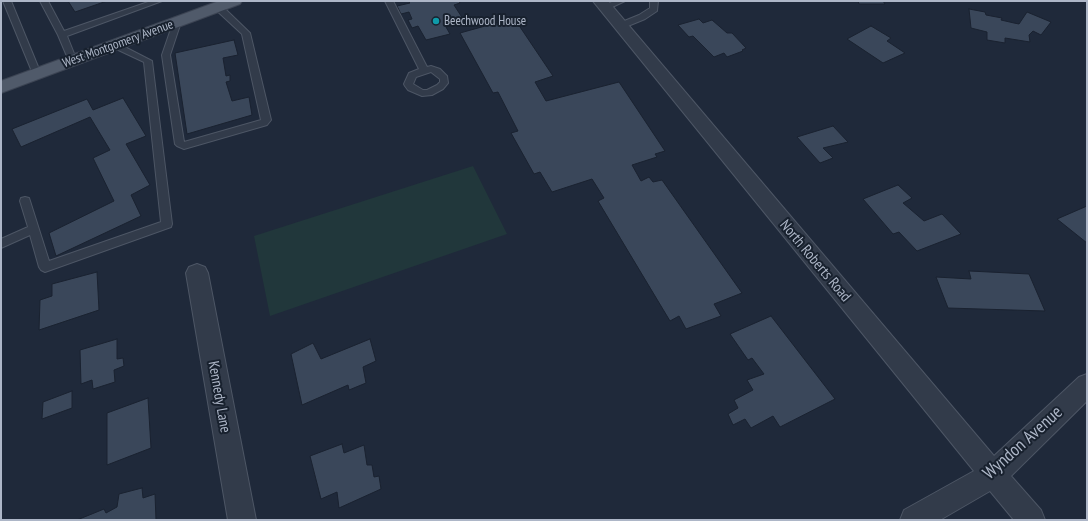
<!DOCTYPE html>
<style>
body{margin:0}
#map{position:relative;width:1088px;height:521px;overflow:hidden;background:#1f293a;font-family:"PT Sans Narrow",sans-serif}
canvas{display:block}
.frame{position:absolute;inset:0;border:2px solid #adb6c7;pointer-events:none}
</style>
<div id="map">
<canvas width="1088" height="521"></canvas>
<div class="frame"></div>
</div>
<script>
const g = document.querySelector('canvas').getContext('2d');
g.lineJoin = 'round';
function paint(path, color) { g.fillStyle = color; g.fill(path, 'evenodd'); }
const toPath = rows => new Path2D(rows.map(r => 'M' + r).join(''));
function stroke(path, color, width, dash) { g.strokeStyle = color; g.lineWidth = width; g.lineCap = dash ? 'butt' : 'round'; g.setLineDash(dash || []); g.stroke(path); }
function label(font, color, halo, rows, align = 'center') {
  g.font = font + ' "PT Sans Narrow",sans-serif'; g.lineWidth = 4; g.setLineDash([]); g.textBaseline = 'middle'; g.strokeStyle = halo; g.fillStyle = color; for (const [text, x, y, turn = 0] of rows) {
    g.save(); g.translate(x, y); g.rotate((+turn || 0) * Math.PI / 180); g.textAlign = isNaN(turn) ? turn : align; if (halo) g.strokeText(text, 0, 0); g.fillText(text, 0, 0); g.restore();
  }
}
const green = toPath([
 [473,166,507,234,270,316,254,236]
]);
const building = toPath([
 [68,1,107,1,75,12,68,1],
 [408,1,459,1,460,3,454,5,465,22,446,27,450,34,426,40,418,26,412,28,408,20,412,19,409,12,401,14,397,6,410,3,408,1],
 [858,1,897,1,883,1,885,4,859,4,858,1],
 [969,9,985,12,986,15,1002,18,1001,20,1014,23,1019,24,1027,12,1051,22,1041,35,1033,31,1029,35,1030,42,1005,38,1005,43,987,40,987,32,971,28,969,9],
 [514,18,553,76,535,82,546,101,619,82,665,151,655,154,657,157,632,165,641,181,649,177,653,182,662,180,742,293,714,304,721,316,686,329,679,316,670,321,598,201,604,198,592,179,552,192,540,172,534,174,511,133,518,131,498,92,493,93,460,33,514,18],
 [699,19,703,23,712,20,727,33,732,33,746,48,742,50,743,51,727,57,724,53,714,57,693,36,689,37,678,25,699,19],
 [871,26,891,38,887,41,905,53,883,63,847,39,871,26],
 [234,40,238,55,223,58,226,76,230,75,230,81,226,82,232,101,249,97,252,115,187,134,175,53,234,40],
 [123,98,146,136,126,144,150,185,131,195,141,216,56,256,49,233,114,201,93,158,110,150,90,117,21,147,12,129,87,99,93,110,123,98],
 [833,126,848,142,823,148,833,158,820,163,797,137,833,126],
 [898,185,912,198,903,203,924,221,942,214,961,234,917,251,899,232,893,234,863,199,898,185],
 [1087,206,1087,243,1057,219,1087,206],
 [969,271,1029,274,1045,311,948,308,936,277,971,279,969,271],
 [97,272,99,310,39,330,40,300,52,296,52,284,97,272],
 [771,316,835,399,780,427,773,416,751,428,745,419,733,425,728,414,738,408,734,400,753,390,747,380,764,374,752,358,748,360,730,334,771,316],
 [117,339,117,359,123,358,124,366,114,370,115,382,93,389,92,380,81,384,80,350,117,339],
 [370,339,376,361,363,367,366,383,349,390,348,385,302,405,291,354,313,343,321,359,370,339],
 [72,391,72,408,42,419,43,402,72,391],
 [148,398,151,448,107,465,107,413,148,398],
 [342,444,344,453,364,445,367,465,372,465,374,477,379,476,381,489,339,508,337,492,321,499,310,456,342,444],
 [142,488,143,498,155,494,156,520,77,520,104,509,106,513,117,507,119,494,142,488]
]);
const service = toPath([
 [3,1,11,1,41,74,40,76,37,77,33,74,3,1],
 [40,1,48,1,64,31,151,1,162,1,67,36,77,61,73,64,69,61,58,35,40,1],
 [385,1,393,1,427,67,431,66,440,69,447,76,448,83,443,89,432,95,422,96,408,90,405,86,404,84,409,73,419,69,385,1],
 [431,72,440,79,440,82,437,85,427,90,423,90,413,84,416,77,431,72],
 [614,1,625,1,608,9,605,9,601,7,614,1],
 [650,1,658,1,657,11,645,19,623,28,617,28,617,24,639,15,650,8,650,1],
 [215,5,221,5,250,33,271,120,267,125,184,149,177,146,175,144,162,55,174,20,177,20,181,22,170,55,184,142,261,120,242,34,215,9,215,5],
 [115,42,152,61,172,224,171,227,45,272,41,270,39,267,30,235,1,248,1,239,28,227,20,201,21,198,25,197,29,198,30,201,49,261,161,222,144,62,112,47,111,45,112,43,115,42]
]);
const minor = toPath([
 [593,1,608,1,994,456,1079,377,1087,374,1087,401,1011,476,1041,510,1045,520,1014,520,990,491,940,520,900,520,904,510,974,471,593,1],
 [197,264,205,267,208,273,256,520,228,520,186,273,189,267,197,264]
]);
const primary = toPath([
 [219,1,242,1,240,4,1,93,1,81,219,1]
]);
const markers = [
 [436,21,4,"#0f9aa8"]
];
const farPoinames = [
 ["Beechwood House",444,21]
];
const farStreetnames = [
 ["West Montgomery Avenue",118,44,-20]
];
const streetNames = [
 ["North Roberts Road",815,261,50],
 ["Kennedy Lane",219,397,80]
];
const nearStreetnames = [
 ["Wyndon Avenue",1023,443,-42]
];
paint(green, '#21373b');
paint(building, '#3a475a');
stroke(building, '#1a2230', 1);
stroke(service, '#4d5665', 2);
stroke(minor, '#4d5665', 2);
stroke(primary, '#3c4453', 2);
paint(service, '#323b4a');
paint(minor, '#323b4a');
paint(primary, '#505a6a');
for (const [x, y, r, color] of markers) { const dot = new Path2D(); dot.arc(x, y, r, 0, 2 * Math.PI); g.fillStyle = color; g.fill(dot); stroke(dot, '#18212e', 1.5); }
label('13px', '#adb6c7', '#18212e', farPoinames, 'left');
label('13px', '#adb6c7', '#18212e', farStreetnames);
label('15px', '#adb6c7', '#18212e', streetNames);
label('18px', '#adb6c7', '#18212e', nearStreetnames);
</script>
